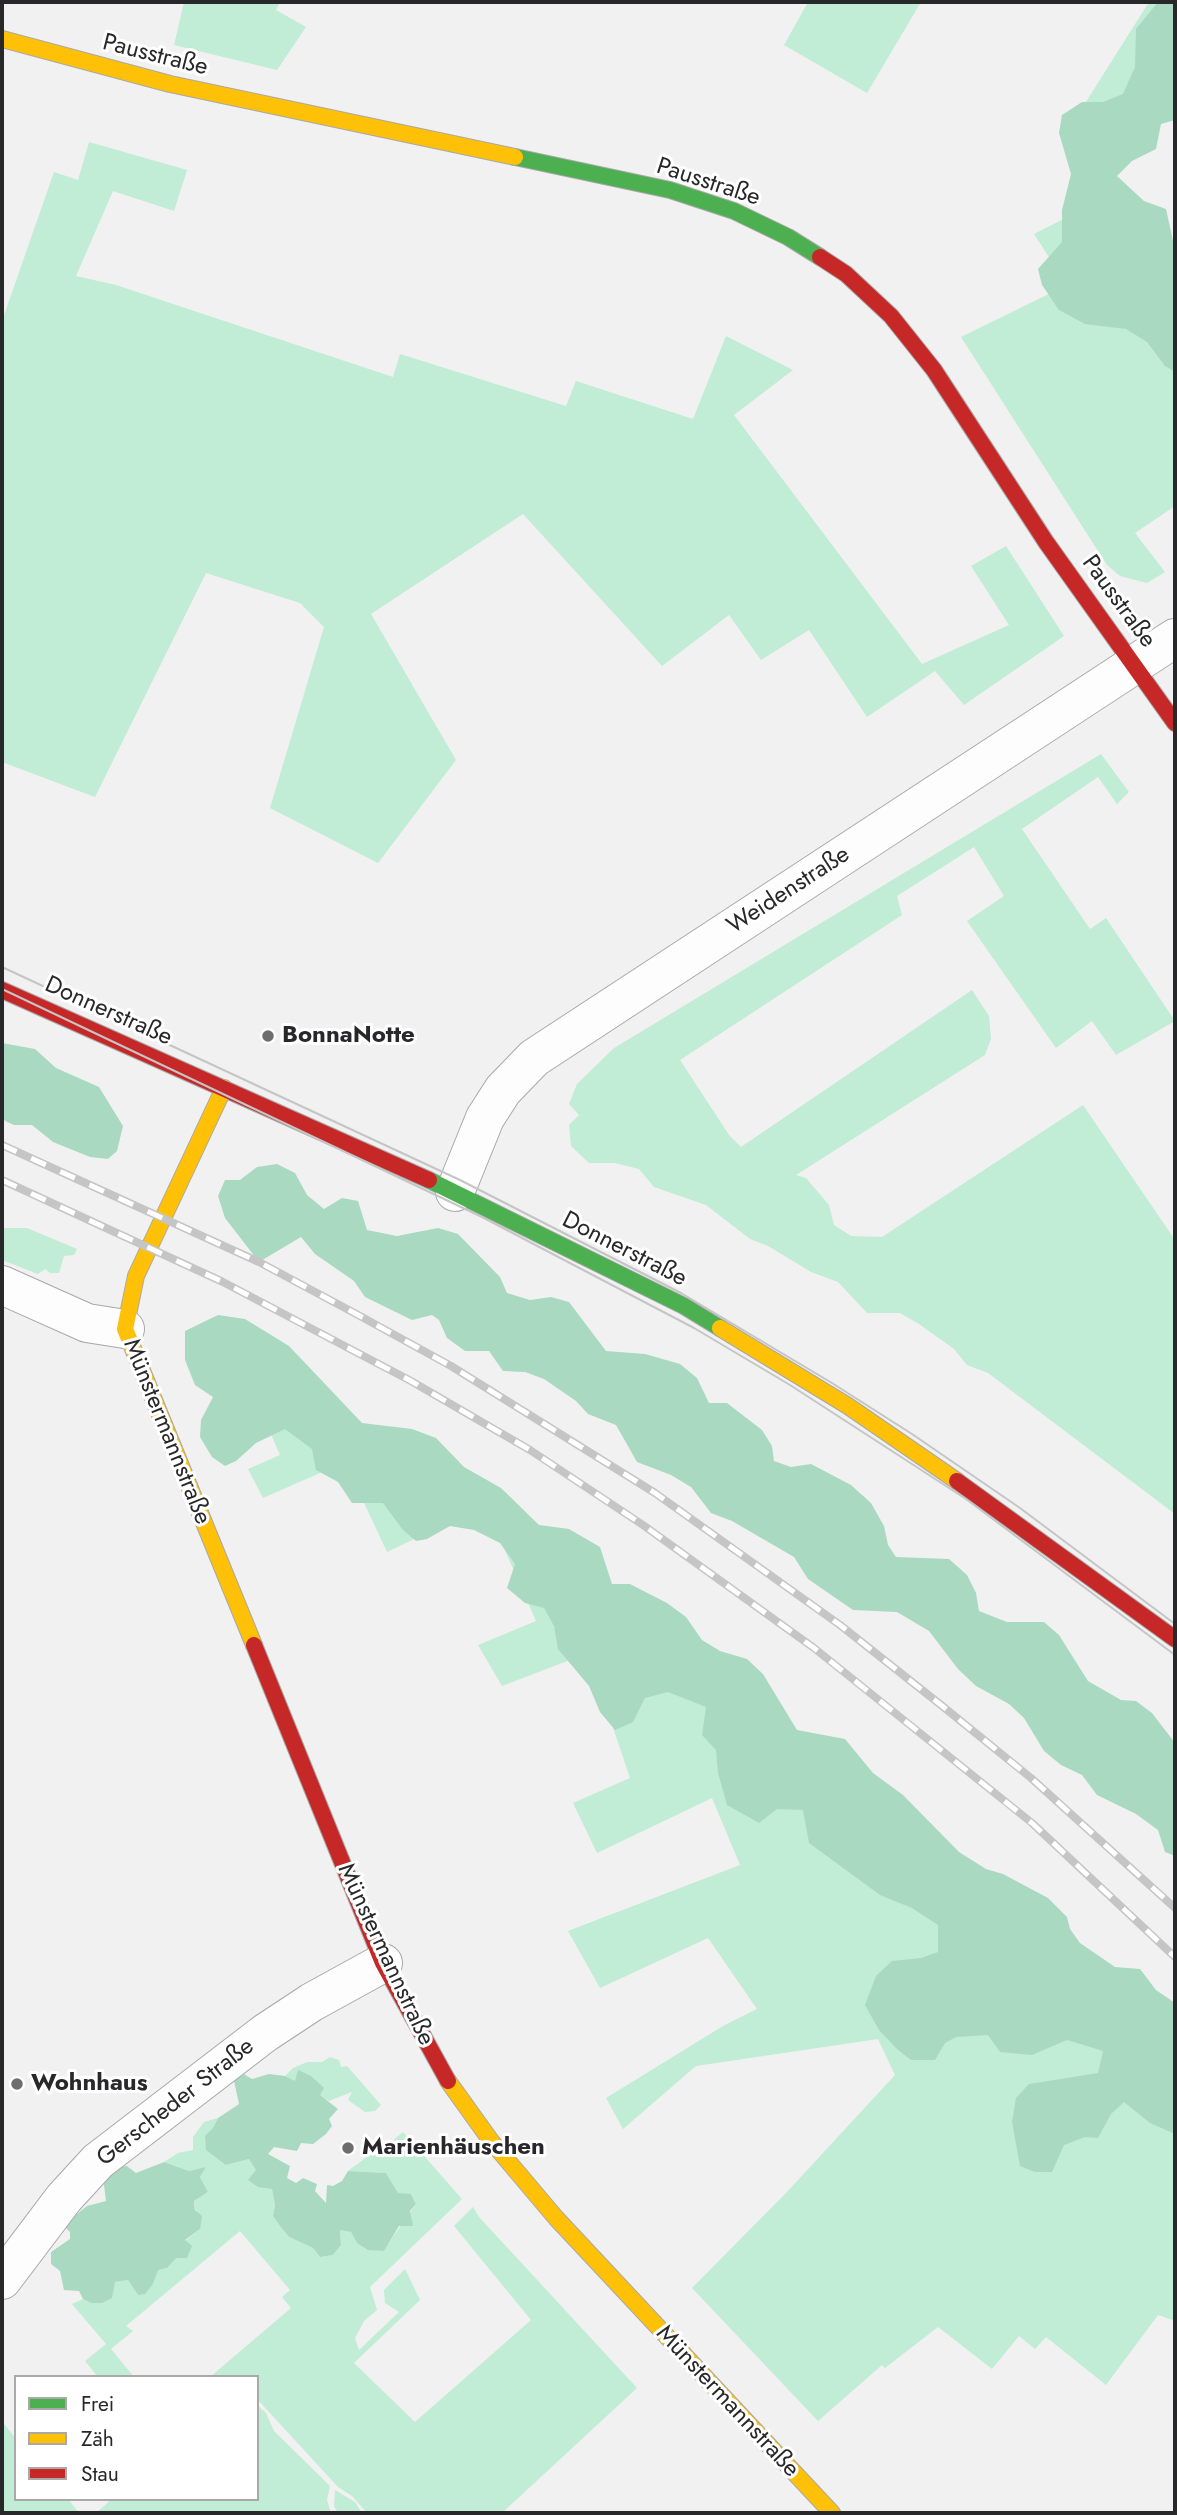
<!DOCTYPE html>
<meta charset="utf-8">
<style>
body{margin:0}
#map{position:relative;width:1177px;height:2515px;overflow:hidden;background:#f1f1f2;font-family:Jost,sans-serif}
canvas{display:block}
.frame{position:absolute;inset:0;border:4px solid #282729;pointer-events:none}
.legend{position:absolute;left:14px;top:2375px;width:245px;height:126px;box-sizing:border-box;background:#fff;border:2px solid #a9a9a9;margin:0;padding:9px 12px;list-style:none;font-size:21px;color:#282729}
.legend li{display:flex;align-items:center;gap:14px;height:35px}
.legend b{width:35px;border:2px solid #a9a9a9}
</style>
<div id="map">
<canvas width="1177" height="2515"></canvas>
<div class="frame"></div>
<ul class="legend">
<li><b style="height:9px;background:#4caf50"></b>Frei</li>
<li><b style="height:9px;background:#ffc107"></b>Zäh</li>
<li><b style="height:9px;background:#c62828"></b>Stau</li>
</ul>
</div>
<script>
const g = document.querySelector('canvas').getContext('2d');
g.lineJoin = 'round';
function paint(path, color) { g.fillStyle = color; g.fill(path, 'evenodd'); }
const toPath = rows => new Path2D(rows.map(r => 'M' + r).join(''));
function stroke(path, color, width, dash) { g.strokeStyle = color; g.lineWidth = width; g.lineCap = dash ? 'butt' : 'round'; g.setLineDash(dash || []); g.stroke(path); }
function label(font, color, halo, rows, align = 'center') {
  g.font = font + ' Jost,sans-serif'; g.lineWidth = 6; g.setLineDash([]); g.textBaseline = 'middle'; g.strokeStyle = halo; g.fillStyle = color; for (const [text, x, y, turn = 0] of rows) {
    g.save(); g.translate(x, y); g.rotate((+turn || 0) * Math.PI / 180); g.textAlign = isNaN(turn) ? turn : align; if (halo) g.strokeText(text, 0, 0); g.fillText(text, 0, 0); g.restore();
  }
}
const green = toPath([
 [184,2,280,2,276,10,306,27,277,70,174,45],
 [808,2,921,2,867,93,784,45],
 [1149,2,1175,2,1175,73,1072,124],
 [89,142,187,170,174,211,113,191,76,276,116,285,393,377,400,354,566,406,576,381,693,419,726,336,793,370,734,415,922,664,1009,625,971,566,1006,546,1064,636,964,705,935,671,867,717,809,630,761,660,729,615,662,666,523,514,371,614,456,760,378,863,270,808,324,627,300,603,206,573,95,797,2,762,2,321,54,172,78,180],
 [1123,189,1175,273,1175,506,1135,533,1165,572,1147,583,1120,576,1107,565,961,337,1067,285,1034,234],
 [1101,754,1129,792,1117,804,1098,777,1022,829,1090,929,1106,918,1175,1021,1116,1055,1092,1021,1056,1048,967,921,1004,896,974,847,897,896,902,915,680,1060,729,1135,741,1147,972,990,989,1016,991,1039,985,1055,796,1175,806,1178,829,1205,834,1225,851,1236,882,1237,1083,1105,1175,1240,1175,1514,988,1373,967,1365,954,1349,919,1324,900,1313,867,1313,838,1282,811,1272,768,1246,750,1239,706,1205,654,1187,639,1169,615,1163,589,1163,571,1146,569,1125,579,1115,569,1104,577,1084,614,1048],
 [2,1228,27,1228,77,1249,74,1255,64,1256,59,1273,50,1273,45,1269,38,1274,2,1260],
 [271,1392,501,1500,1175,2110,1175,2321,1158,2315,1106,2385,1046,2337,1035,2349,1019,2336,992,2369,938,2327,885,2368,882,2365,818,2421,692,2288,786,2193,895,2075,878,2039,696,2066,623,2129,606,2098,723,2026,757,2009,708,1938,600,1988,568,1931,740,1865,712,1798,597,1853,573,1803,630,1778,588,1653,502,1686,478,1645,536,1621,485,1505,387,1552,345,1462,263,1498,248,1469,280,1455,267,1425],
 [330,2057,339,2060,341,2067,347,2066,381,2105,375,2111,365,2112,348,2100,352,2092,329,2101,285,2076,293,2068,307,2062,322,2062],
 [218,2118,213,2128,226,2165,249,2159,272,2189,275,2205,273,2216,280,2226,289,2237,313,2248,320,2257,333,2255,341,2245,340,2230,351,2232,357,2243,383,2251,416,2204,411,2194,398,2194,386,2173,348,2171,371,2154,376,2155,403,2132,462,2199,370,2287,377,2310,364,2321,355,2338,359,2350,399,2312,385,2303,384,2290,405,2269,420,2300,354,2363,415,2422,531,2320,454,2226,473,2207,479,2217,637,2388,502,2513,367,2513,352,2496,338,2487,257,2399,257,2377,210,2377,291,2308,282,2297,290,2290,240,2231,126,2326,133,2331,111,2349,134,2377,98,2377,85,2361,106,2344,72,2304,83,2299,91,2303,115,2282,128,2280,138,2295,153,2284,157,2270,167,2268,185,2241,200,2229,194,2201,208,2192,200,2177,205,2168,189,2171,164,2162,178,2153,193,2150,193,2137,204,2122],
 [257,2405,266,2413,274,2431,330,2486,327,2500,331,2513,96,2513,112,2499,257,2499],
 [2,2421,16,2439,16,2499,68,2499,79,2513,2,2513],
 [335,2490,355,2502,362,2513,338,2513,334,2506]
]);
const forest = toPath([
 [1158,2,1175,2,1175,120,1161,124,1156,149,1132,161,1117,176,1144,201,1166,209,1175,250,1175,372,1165,366,1147,342,1126,329,1085,324,1059,310,1042,285,1038,269,1062,242,1062,210,1071,174,1059,133,1062,115,1082,102,1103,102,1123,94,1135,67,1136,29],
 [2,1043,35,1049,56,1068,99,1087,123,1126,117,1151,108,1159,90,1157,53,1142,32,1125,14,1125,5,1121,2,1116],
 [277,1164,295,1173,307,1195,324,1209,342,1198,358,1201,367,1230,397,1236,438,1228,458,1234,500,1277,507,1293,530,1300,551,1297,569,1302,606,1351,645,1354,680,1364,697,1378,709,1403,727,1403,762,1430,772,1446,774,1461,791,1467,811,1464,851,1485,871,1503,884,1526,888,1545,896,1557,949,1559,967,1575,976,1593,979,1611,1007,1622,1044,1622,1059,1635,1088,1681,1121,1700,1136,1701,1152,1713,1175,1743,1175,1856,1165,1852,1158,1830,1136,1814,1097,1795,1082,1775,1061,1765,1044,1751,1024,1718,1009,1704,976,1686,958,1669,929,1631,897,1612,853,1610,808,1579,794,1557,732,1521,711,1513,691,1487,671,1475,637,1462,616,1425,588,1414,576,1401,544,1379,525,1372,503,1371,489,1351,465,1351,447,1338,439,1320,432,1315,412,1320,365,1297,354,1281,315,1254,301,1237,259,1262,225,1218,218,1196,225,1180,240,1180,257,1167],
 [218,1315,245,1319,289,1346,362,1423,412,1429,436,1438,464,1467,501,1488,539,1525,569,1529,600,1547,612,1584,630,1584,667,1603,686,1617,702,1640,720,1651,747,1659,763,1674,797,1730,845,1739,873,1773,903,1795,959,1852,986,1869,1003,1874,1048,1898,1067,1917,1070,1929,1080,1943,1115,1967,1140,1969,1156,1990,1175,2003,1175,2134,1150,2123,1124,2102,1111,2114,1098,2138,1085,2137,1064,2145,1052,2172,1035,2172,1020,2166,1012,2122,1016,2098,1029,2084,1098,2073,1103,2051,1067,2040,1032,2055,1000,2052,988,2035,956,2037,945,2043,935,2060,911,2060,897,2049,879,2030,865,2005,876,1976,892,1961,921,1958,938,1952,938,1925,912,1908,880,1895,809,1843,803,1810,777,1809,759,1823,727,1805,718,1773,716,1750,702,1735,706,1707,668,1692,645,1698,633,1722,615,1730,600,1712,589,1686,558,1649,554,1626,544,1608,525,1603,507,1588,515,1564,500,1543,474,1530,450,1526,427,1539,416,1541,403,1530,383,1503,352,1503,338,1482,316,1470,312,1449,285,1429,256,1443,236,1461,225,1466,212,1457,200,1437,201,1420,213,1397,195,1385,185,1360,185,1331],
 [298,2070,311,2076,324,2088,320,2095,338,2109,329,2119,332,2126,326,2134,313,2144,301,2143,297,2151,274,2147,268,2154,290,2166,287,2178,296,2183,303,2178,317,2184,315,2191,326,2203,327,2185,333,2186,342,2181,348,2171,386,2173,398,2193,411,2194,416,2204,410,2211,413,2226,399,2226,384,2251,368,2250,357,2243,351,2232,340,2230,341,2245,333,2255,320,2257,313,2248,289,2237,280,2226,273,2216,275,2205,272,2189,258,2187,248,2180,256,2170,249,2159,226,2165,206,2150,205,2136,213,2128,218,2118,239,2104,234,2081,244,2074,252,2079,269,2074,285,2076,295,2081],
 [164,2162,189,2171,206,2167,200,2177,208,2192,194,2201,195,2210,202,2216,200,2229,185,2240,192,2246,187,2258,176,2258,167,2268,158,2270,153,2284,145,2294,138,2295,128,2280,115,2282,112,2298,102,2303,91,2303,83,2299,79,2291,64,2290,60,2271,51,2264,51,2252,70,2239,70,2232,63,2225,87,2206,106,2201,103,2177,112,2175,118,2167,127,2166,136,2173]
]);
const street = toPath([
 [455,1192,485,1118,503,1090,534,1058,1175,638],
 [2,1285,87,1323,125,1329],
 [2,2280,64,2198,98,2161,265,2033,312,2002,383,1963]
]);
const fast = toPath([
 [515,157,670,190,734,211,788,237,820,257],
 [429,1180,684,1306,720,1328]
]);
const slow = toPath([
 [2,39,170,84,515,157],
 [224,1088,136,1276,125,1329,254,1645],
 [720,1328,848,1406,957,1481],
 [448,2081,491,2141,556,2218,832,2513]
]);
const jam = toPath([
 [820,257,846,274,891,316,934,370,1046,542,1175,723],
 [2,990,429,1180],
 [957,1481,1175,1639],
 [254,1645,383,1963,448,2081]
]);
const tram = toPath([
 [2,967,460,1180,681,1293,832,1383,912,1434,1020,1508,1175,1624],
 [2,989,482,1217,694,1328,790,1385,966,1499,1175,1655]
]);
const rail = toPath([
 [2,1145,259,1262,360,1316,451,1366,655,1493,840,1625,941,1705,1031,1778,1175,1908],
 [2,1180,223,1282,411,1381,530,1450,643,1525,814,1648,1032,1823,1175,1957]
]);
const markers = [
 [268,1036,7,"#6e6e6f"],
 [17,2084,7,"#6e6e6f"],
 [348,2148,7,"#6e6e6f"]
];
const streetNames = [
 ["Pausstraße",155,56,14],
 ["Pausstraße",708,183,18],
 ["Pausstraße",1118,602,54],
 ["Weidenstraße",789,891,-33],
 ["Donnerstraße",108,1012,24],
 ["Donnerstraße",624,1250,27],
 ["Münstermannstraße",166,1432,68],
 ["Münstermannstraße",385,1955,65],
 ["Gerscheder Straße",176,2103,-38],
 ["Münstermannstraße",727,2402,47]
];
const poiNames = [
 ["BonnaNotte",282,1036],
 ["Wohnhaus",31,2084],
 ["Marienhäuschen",362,2148]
];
paint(green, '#c1ecd5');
paint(forest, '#aad9c1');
stroke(street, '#a8a8a8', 40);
stroke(fast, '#a8a8a8', 18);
stroke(slow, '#a8a8a8', 18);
stroke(jam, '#a8a8a8', 18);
stroke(street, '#fdfdfd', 38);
stroke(fast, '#4caf50', 16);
stroke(slow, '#ffc107', 16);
stroke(jam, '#c62828', 16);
stroke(tram, '#c5c5c6', 2);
stroke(rail, '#c5c5c6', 8);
stroke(rail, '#fff', 5, [16]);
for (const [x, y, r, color] of markers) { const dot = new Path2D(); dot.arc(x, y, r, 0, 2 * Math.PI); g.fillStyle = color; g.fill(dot); stroke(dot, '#fff', 2.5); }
label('24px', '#282729', '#fff', streetNames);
label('bold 24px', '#282729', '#fff', poiNames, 'left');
</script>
